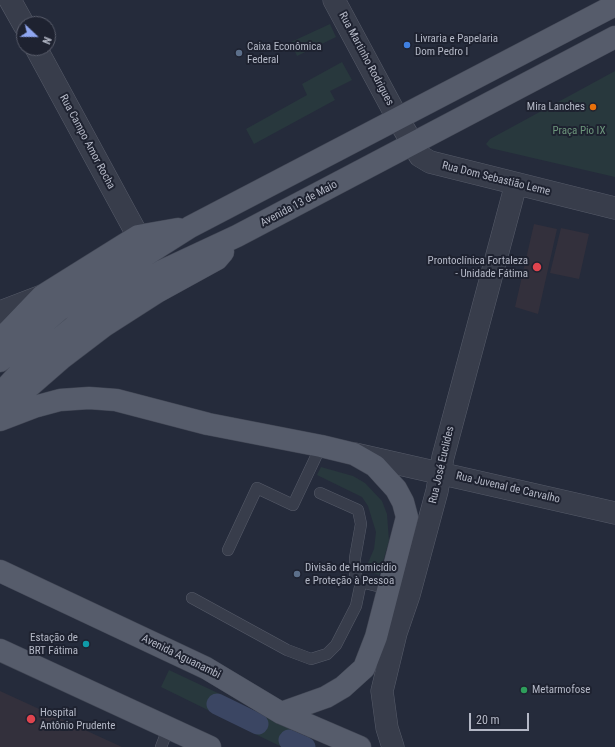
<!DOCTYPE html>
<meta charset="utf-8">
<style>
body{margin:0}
#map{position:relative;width:615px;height:747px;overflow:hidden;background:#252b3b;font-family:"Roboto Condensed",sans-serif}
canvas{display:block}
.north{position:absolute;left:16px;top:16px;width:40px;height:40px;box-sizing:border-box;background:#1e2230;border:1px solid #5a5e6c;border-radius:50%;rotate:112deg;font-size:11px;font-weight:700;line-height:16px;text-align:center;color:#b4b8c6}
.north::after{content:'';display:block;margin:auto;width:14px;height:18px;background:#8fa6f0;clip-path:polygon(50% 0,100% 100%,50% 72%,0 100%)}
.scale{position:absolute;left:469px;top:713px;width:60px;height:18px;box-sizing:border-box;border:2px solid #b4b8c6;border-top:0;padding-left:5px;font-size:12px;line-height:14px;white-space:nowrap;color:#b4b8c6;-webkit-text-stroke:3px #1e2230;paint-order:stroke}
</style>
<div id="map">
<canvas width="615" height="747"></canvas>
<div class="north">N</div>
<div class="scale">20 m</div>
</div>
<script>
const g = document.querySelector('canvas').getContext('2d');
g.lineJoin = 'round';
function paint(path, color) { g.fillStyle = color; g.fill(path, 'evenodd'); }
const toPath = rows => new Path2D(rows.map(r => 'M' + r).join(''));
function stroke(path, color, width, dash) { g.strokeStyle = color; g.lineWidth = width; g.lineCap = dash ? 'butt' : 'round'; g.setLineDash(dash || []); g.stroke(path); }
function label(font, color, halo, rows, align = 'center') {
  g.font = font + ' "Roboto Condensed",sans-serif'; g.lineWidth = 4; g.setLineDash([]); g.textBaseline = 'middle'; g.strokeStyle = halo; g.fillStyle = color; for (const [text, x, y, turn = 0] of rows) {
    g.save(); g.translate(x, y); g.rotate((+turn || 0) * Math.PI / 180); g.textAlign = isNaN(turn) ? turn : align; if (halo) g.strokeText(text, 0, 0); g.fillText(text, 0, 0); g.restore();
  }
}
const medical = toPath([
 [534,224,557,229,538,314,515,307],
 [561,228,589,234,579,279,550,273],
 [0,691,122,747,0,747]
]);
const green = toPath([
 [330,24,336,37,297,56,291,42],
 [342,62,352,80,330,91,335,100,254,144,246,129,307,95,302,84],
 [615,71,615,177,490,148,486,144,490,139],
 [321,467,353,476,365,483,382,501,387,514,389,541,379,575,365,570,374,549,376,532,368,506,362,497,317,475],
 [169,670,222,695,214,713,161,687],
 [262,715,294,731,286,747,282,747,253,733]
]);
const canal = toPath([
 [217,704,258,724],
 [289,740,305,747]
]);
const lane = toPath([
 [320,493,358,510,361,524,355,558,355,575,361,582,393,590],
 [228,550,257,488,293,505,321,446],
 [192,598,287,650,311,659,327,654,336,645,356,606,361,582],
 [161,747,168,729]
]);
const street = toPath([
 [10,0,24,25],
 [334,0,398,119,420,156,430,162,615,208],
 [36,48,138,236],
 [0,312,42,296],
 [355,454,615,513],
 [393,747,387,728,382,691,396,633,409,595,437,491,443,457,516,184]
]);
const primary = toPath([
 [0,340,42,296,138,236,178,229],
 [0,361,59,310,190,227,615,5],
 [0,394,24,368,88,315,162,271,237,236,615,37],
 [0,406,23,392,62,358,104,326,157,292,217,259,223,252],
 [0,420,34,407,60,400,89,398,116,400,208,424,321,446,354,454,375,466,396,489,403,502,407,517,376,637,364,668,343,687,326,697,281,713],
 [0,571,206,668,281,713,360,747],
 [0,650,210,747]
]);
const markers = [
 [407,45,4,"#3f7fe0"],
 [239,53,4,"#5c6f8a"],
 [593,107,4,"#e8710a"],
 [537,267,5,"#e0444e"],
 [297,574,4,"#5c6f8a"],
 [86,644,4,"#0f9aa8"],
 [524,690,4,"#2e9e5b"],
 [31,719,5,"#e0444e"]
];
const poiNames = [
 ["Livraria e Papelaria",415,39],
 ["Dom Pedro I",415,52],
 ["Caixa Econômica",247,47],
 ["Federal",247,60],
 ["Mira Lanches",585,107,"right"],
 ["Prontoclínica Fortaleza",528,261,"right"],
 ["- Unidade Fátima",528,274,"right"],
 ["Divisão de Homicídio",305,568],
 ["e Proteção à Pessoa",305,581],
 ["Estação de",78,638,"right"],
 ["BRT Fátima",78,651,"right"],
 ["Metarmofose",532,690],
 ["Hospital",40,713],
 ["Antônio Prudente",40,726]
];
const streetNames = [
 ["Rua Martinho Rodrigues",366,59,62],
 ["Rua Campo Amor Rocha",87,142,62],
 ["Rua Dom Sebastião Leme",496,179,14],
 ["Avenida 13 de Maio",299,204,-28],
 ["Rua José Euclides",442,465,-77],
 ["Rua Juvenal de Carvalho",508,488,13],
 ["Avenida Aguanambi",181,657,26]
];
const parkNames = [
 ["Praça Pio IX",579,131]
];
paint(medical, '#33303c');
paint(green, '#28383d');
stroke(canal, '#3b4663', 21);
stroke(lane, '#565b69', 12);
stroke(street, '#565b69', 23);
stroke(primary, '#414654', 23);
stroke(lane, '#383d4b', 11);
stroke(street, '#383d4b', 22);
stroke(primary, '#565c6b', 22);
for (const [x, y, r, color] of markers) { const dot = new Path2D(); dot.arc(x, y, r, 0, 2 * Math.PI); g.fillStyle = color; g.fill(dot); stroke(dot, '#1e2230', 1.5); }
label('11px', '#b4b8c6', '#1e2230', poiNames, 'left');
label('11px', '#b4b8c6', '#1e2230', streetNames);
label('11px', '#6d967c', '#1e2230', parkNames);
</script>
